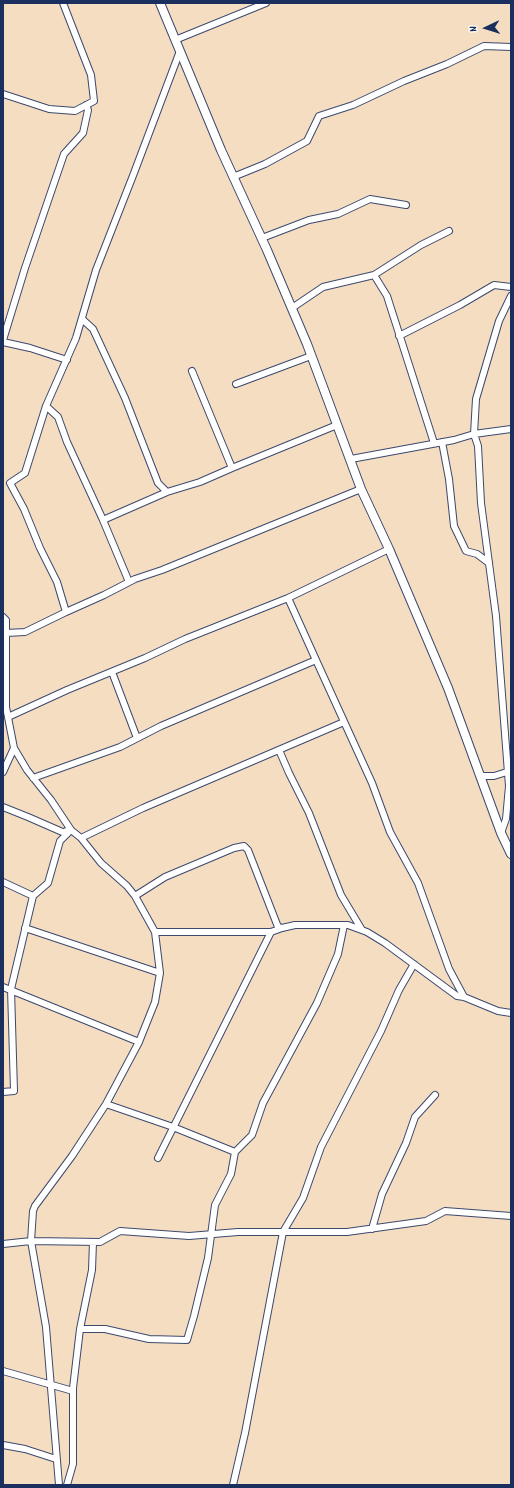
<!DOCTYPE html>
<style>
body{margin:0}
#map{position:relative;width:514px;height:1488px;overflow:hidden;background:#f5ddc2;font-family:Dekko,sans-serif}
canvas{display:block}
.frame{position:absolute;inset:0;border:4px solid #1b2f5e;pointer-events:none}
.north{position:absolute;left:466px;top:8px;width:40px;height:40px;-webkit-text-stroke:3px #fbf7ec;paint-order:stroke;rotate:266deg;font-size:11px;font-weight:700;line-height:16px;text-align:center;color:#1b2f5e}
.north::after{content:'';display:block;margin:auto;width:14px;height:18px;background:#1b2f5e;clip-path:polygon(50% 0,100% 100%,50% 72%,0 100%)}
</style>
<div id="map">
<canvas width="514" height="1488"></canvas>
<div class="frame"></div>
<div class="north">N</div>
</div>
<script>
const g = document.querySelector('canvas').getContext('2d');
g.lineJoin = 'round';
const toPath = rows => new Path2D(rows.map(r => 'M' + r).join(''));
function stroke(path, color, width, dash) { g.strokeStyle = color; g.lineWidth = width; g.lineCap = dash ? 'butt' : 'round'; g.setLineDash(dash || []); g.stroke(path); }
const minor = toPath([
 [175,40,266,3],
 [3,94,49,109,75,111,94,101,91,75,63,3],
 [233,177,265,164,307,141,319,116,353,105,404,81,447,64,484,46,511,47],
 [262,238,309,220,338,214,370,199,406,205],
 [374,275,387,296,434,443],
 [292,308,323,287,374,275,421,245,449,231],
 [82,319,93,329,125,398,158,483,167,492,200,482,232,468,337,425],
 [399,336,460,305,494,285,511,287],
 [3,340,25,268,64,154,83,133,88,110,86,105],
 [3,342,30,348,67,360],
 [192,371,232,468],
 [236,384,311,356],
 [46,406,58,417,67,442,103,520,167,492],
 [442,442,449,479,454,526,466,551,477,554,489,563],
 [351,459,454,440,474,434,511,429],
 [103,520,129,582],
 [66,612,104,595,135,579,162,570,361,489],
 [3,617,6,620,6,707,14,748,27,770,51,800,71,830,81,838,101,863,127,886,135,896,155,932,160,973,25,928],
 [6,633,25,632,66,612,57,582,40,548,24,509,10,483,25,473,46,406,76,338,96,270,134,173,180,51],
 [316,660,372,783,390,832,418,883,449,969,464,997],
 [112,672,137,738],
 [8,717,67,690,145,658,185,639,288,598],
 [279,750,289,773,309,813,341,895,362,930],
 [3,772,14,748],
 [481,776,494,776,510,771],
 [33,778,120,747,161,726,316,660,288,598,389,549],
 [3,807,28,817,67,834,66,831],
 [501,833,506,819,509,786,496,616,481,503,478,446,474,434,476,399,499,321,511,296],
 [81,838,143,808,344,722],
 [3,882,33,896,48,883,60,841,71,830],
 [135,896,165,877,234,848,244,846,248,850,278,927,282,928],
 [155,932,271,932,282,928,295,925,348,925,367,932,385,943,457,996,464,997,498,1011,511,1013],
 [3,987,139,1042],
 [3,1092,14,1091,11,989,33,896],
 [235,1152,252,1135,263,1103,317,1003,338,954,344,925],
 [158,1158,271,932],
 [372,1229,382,1194,406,1143,415,1117,435,1095],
 [3,1244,31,1241,100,1242,120,1231,189,1236,238,1232,347,1232,426,1221,445,1211,511,1216],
 [80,1329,105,1329,149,1339,187,1340,194,1316,208,1258,215,1205,231,1174,235,1152,173,1127,106,1104],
 [3,1371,73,1391],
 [3,1445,25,1449,56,1459],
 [59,1485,46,1327,31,1241,33,1211,35,1206,72,1156,106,1104,139,1042,155,1002,160,973],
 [67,1485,73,1464,73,1388,80,1329,92,1270,93,1242],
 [233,1485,245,1433,283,1232,303,1198,321,1147,381,1031,399,990,414,964]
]);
const tertiary = toPath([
 [160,3,221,150,267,250,307,344,361,489,389,549,448,688,501,833,511,854]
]);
stroke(minor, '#3c496d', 8);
stroke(tertiary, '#3c496d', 10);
stroke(minor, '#fff', 6);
stroke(tertiary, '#fff', 8);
</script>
